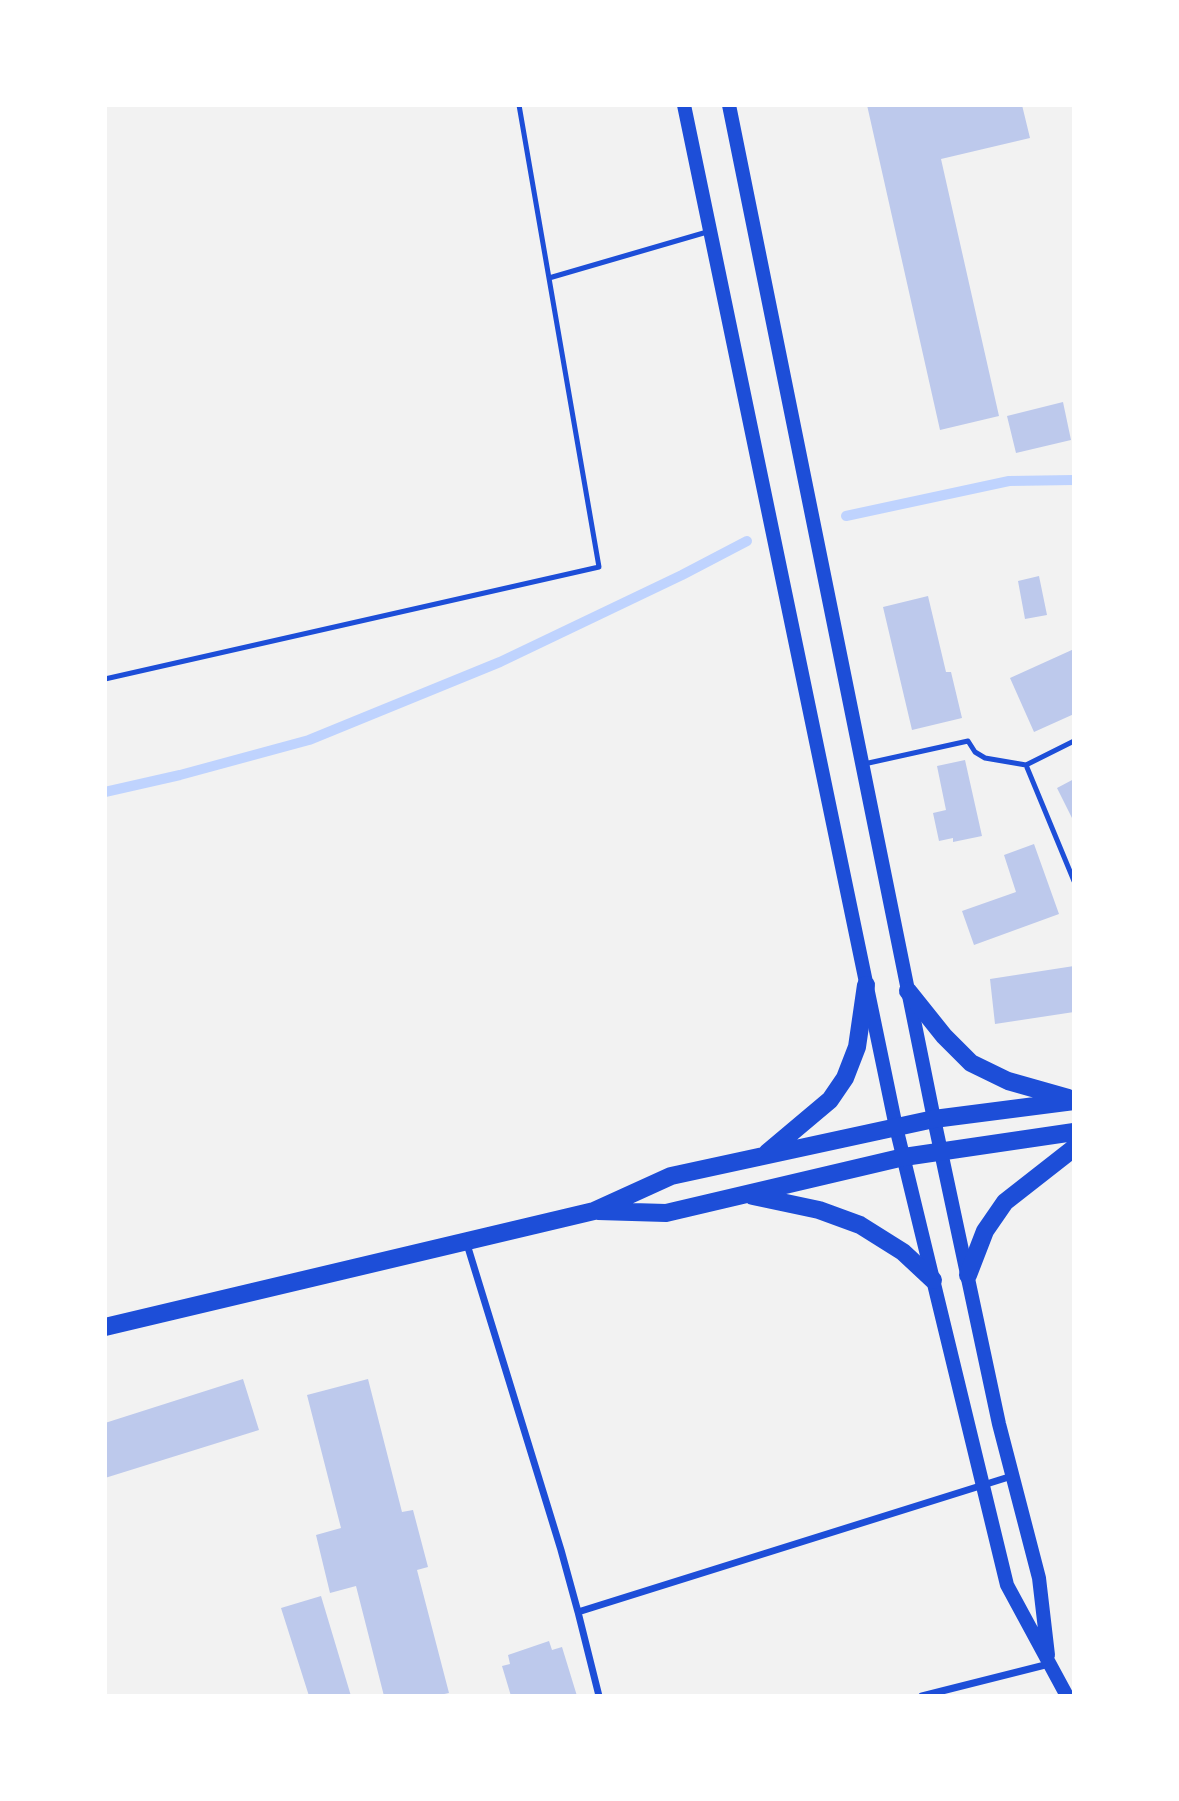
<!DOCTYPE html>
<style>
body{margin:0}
#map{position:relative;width:1179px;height:1801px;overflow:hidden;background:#f2f2f2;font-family:Inter,sans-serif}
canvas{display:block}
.frame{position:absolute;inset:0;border:107px solid #fff;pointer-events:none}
</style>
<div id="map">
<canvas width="1179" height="1801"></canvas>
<div class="frame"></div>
</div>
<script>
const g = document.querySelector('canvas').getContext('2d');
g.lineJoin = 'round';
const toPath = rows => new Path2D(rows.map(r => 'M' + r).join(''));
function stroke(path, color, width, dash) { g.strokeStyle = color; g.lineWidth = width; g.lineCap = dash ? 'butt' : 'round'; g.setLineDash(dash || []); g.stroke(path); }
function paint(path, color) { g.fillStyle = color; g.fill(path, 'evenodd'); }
const stream = toPath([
 [846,516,1009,481,1074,480],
 [105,792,180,775,309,740,500,662,682,575,747,541]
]);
const building = toPath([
 [867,105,1022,105,1030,138,941,159,999,416,940,430],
 [1063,402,1071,440,1016,453,1007,416],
 [1039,576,1047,615,1025,619,1018,581],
 [928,596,946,672,951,672,962,718,912,730,883,607],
 [1074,649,1074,714,1034,732,1010,678],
 [965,760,982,836,953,842,953,838,939,841,933,813,946,810,937,766],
 [1074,779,1074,822,1057,788],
 [1034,844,1059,914,974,945,962,911,1016,892,1004,855],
 [1074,966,1074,1012,995,1024,990,979],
 [243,1379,259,1430,105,1478,105,1423],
 [368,1379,402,1512,413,1510,428,1567,417,1570,449,1693,435,1696,384,1696,356,1586,330,1593,316,1535,341,1528,307,1395],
 [321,1596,351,1696,309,1696,281,1608],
 [549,1641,552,1650,562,1647,577,1696,511,1696,502,1666,510,1664,508,1655]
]);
const service = toPath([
 [549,278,707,232],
 [105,679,599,567,519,105],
 [864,764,968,741,975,752,985,758,1026,765,1074,741],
 [1026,765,1074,881]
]);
const minor = toPath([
 [466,1241,561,1550,578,1612,599,1696],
 [578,1612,1012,1476],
 [922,1696,1049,1664]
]);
const secondary = toPath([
 [684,105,896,1127,1007,1585,1067,1696],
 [729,105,934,1119,999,1424,1039,1578,1048,1655]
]);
const primary = toPath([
 [908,991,944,1036,971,1063,1008,1081,1068,1098],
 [767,1153,830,1100,845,1078,857,1047,866,985],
 [753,1196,819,1210,860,1225,903,1252,933,1280],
 [598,1211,666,1213,904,1157,1074,1132],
 [968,1275,985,1231,1005,1202,1074,1148],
 [105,1327,594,1211,671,1176,934,1119,1074,1101]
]);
stroke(stream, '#bfd3fe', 10);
paint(building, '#bdc9ec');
stroke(service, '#1d4ed8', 5);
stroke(minor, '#1d4ed8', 7);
stroke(secondary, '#1d4ed8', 14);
stroke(primary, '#1d4ed8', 18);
</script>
